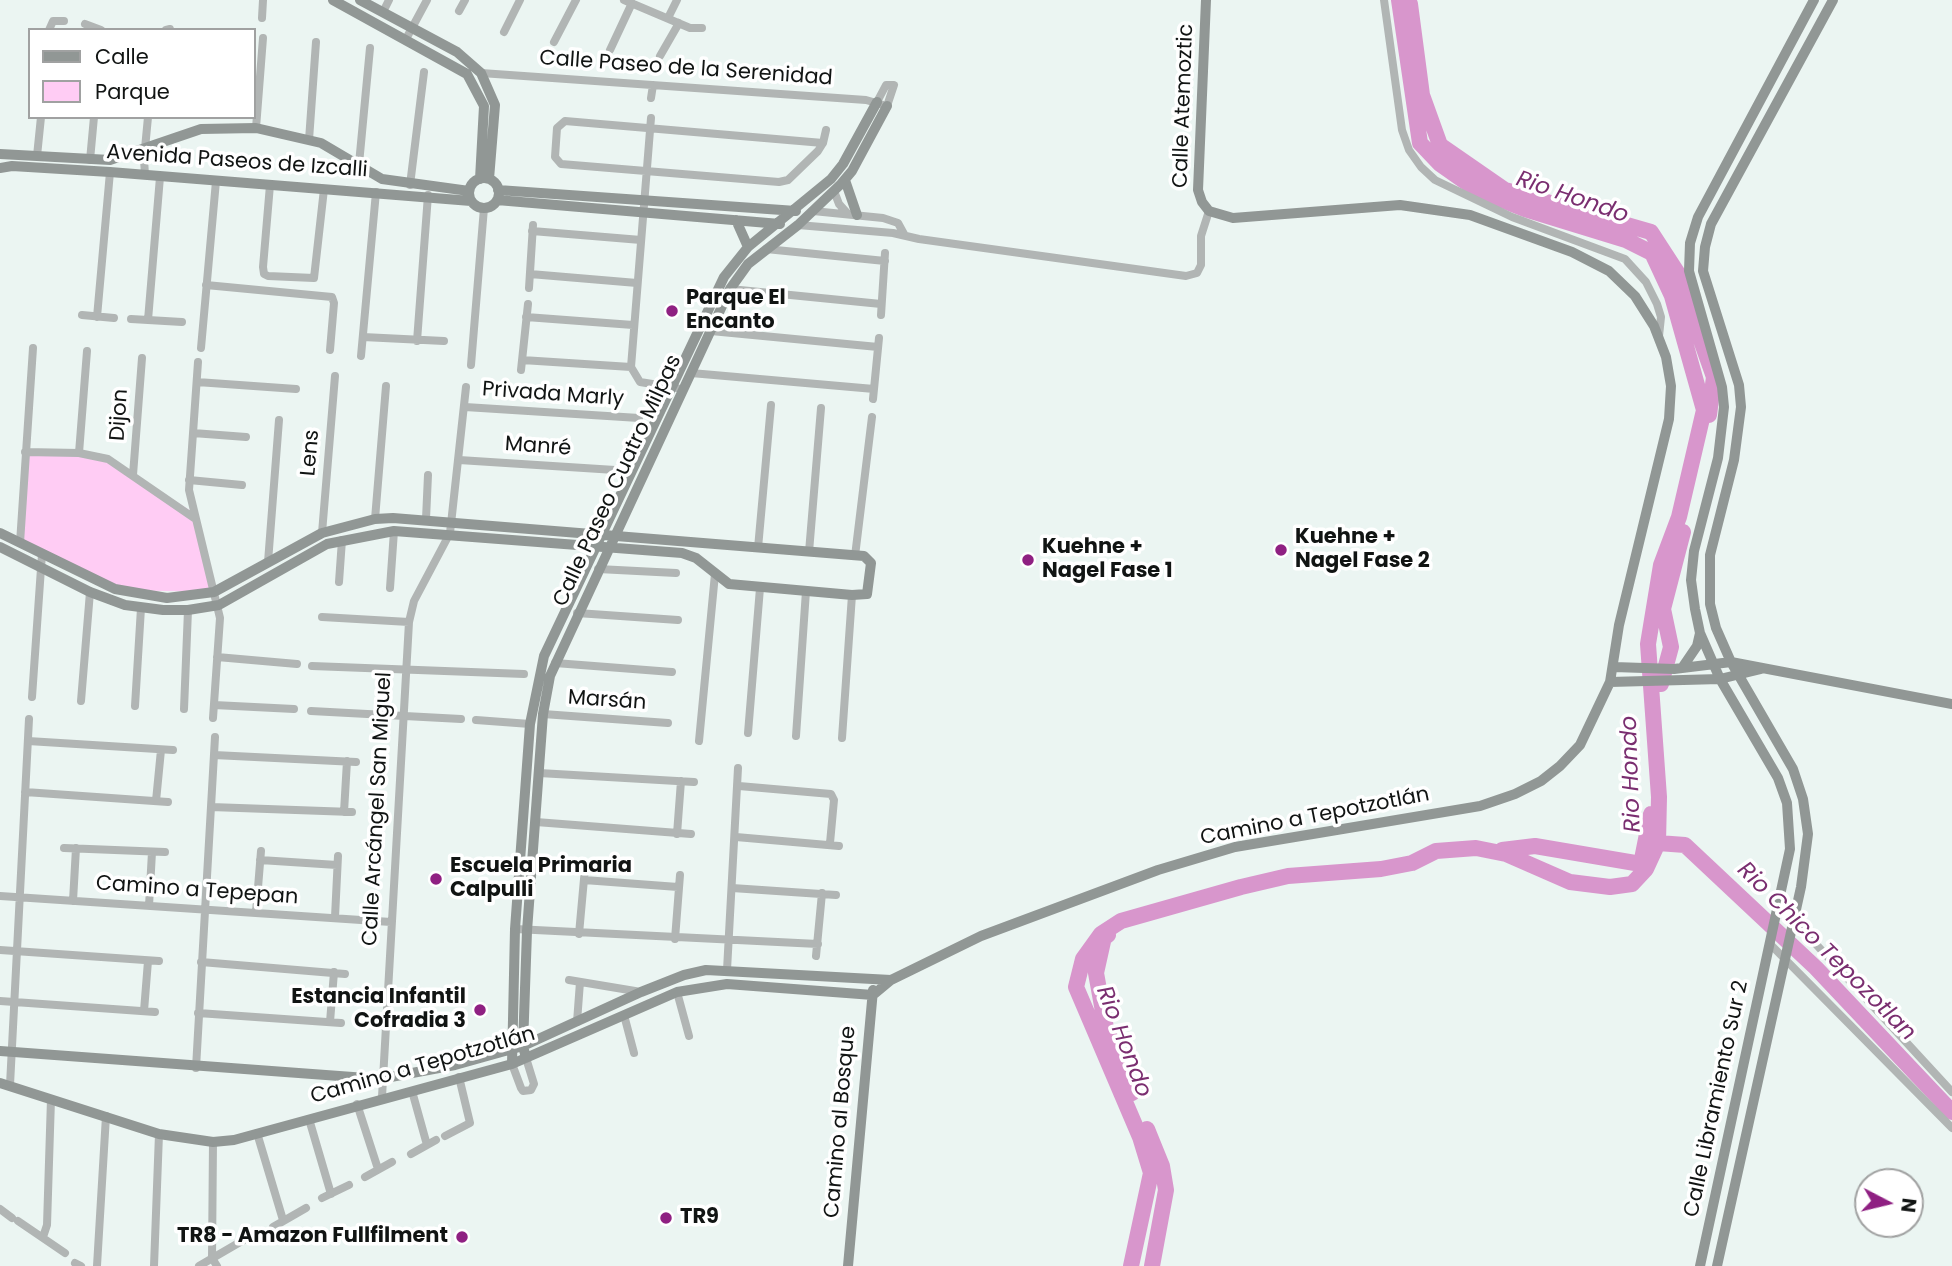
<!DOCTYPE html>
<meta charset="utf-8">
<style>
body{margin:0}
#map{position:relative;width:1952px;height:1266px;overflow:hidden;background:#ebf5f2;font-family:Poppins,sans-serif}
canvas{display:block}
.legend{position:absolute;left:28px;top:28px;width:228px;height:91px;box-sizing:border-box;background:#fff;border:2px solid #a0a1a1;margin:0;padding:9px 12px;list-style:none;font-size:21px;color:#111413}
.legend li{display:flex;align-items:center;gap:14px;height:35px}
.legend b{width:35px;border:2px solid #a0a1a1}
.north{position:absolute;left:1854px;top:1168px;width:70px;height:70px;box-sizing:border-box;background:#fff;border:2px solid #a0a1a1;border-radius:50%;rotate:97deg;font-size:19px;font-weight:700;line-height:28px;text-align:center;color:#111413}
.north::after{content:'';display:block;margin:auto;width:24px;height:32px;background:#8f2082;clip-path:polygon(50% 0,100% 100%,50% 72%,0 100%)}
</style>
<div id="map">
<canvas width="1952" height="1266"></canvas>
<ul class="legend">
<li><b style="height:9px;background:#919795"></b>Calle</li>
<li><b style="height:19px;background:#ffccf4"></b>Parque</li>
</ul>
<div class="north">N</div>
</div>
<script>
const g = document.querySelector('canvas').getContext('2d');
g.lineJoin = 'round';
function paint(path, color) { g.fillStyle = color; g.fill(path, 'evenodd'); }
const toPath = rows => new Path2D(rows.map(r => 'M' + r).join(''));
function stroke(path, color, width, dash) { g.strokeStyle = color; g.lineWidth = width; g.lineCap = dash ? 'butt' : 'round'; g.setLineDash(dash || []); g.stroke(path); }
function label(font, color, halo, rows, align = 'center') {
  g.font = font + ' Poppins,sans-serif'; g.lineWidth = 7; g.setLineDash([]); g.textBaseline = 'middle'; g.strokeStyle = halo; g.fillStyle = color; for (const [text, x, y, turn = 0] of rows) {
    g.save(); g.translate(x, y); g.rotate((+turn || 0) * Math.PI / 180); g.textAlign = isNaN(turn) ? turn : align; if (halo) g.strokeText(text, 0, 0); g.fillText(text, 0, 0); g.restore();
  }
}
const green = toPath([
 [26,450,103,454,191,511,214,592,117,590,19,544]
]);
const river = toPath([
 [1410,4,1422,95,1440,145,1505,190,1651,232,1677,272,1714,377,1709,415],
 [1661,684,1671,647,1663,609,1683,532],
 [1658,843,1685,845,1816,968,1952,1112],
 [1502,850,1535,846,1641,864,1651,814],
 [1108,935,1104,937,1096,973,1106,1028,1132,1093],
 [1147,1129,1162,1166,1166,1190,1152,1266],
 [1131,1266,1151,1173,1140,1137,1076,987,1083,959,1101,934,1121,921,1241,887,1288,876,1381,869,1412,863,1436,851,1476,848,1506,854,1570,882,1610,887,1632,884,1646,869,1658,843,1659,797,1648,644,1661,565,1679,517,1704,410,1672,296,1652,253,1626,240,1525,209,1477,190,1440,164,1420,143,1399,0]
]);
const street = toPath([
 [624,0,690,28,702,28],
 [1384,0,1402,130,1409,150,1421,167,1435,180,1512,217,1625,259,1646,282,1657,304,1661,317,1659,336],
 [459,11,465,0],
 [383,12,389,0],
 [262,18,263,0],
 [668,18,677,0],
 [85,24,101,30],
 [49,30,53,21,64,21],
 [166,30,170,29],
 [504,32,520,0],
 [406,39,427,0],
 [554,42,576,0],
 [610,50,632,3],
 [660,56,679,23],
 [481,73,866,100,887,106,894,85,886,85,877,102],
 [651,98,653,85],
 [651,118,631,367,640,382,677,388],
 [256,128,263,38],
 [309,140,316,42],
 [823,143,565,121,557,128,555,157,561,164,779,182,788,180,818,151,823,143,826,130],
 [37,156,41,117],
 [90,160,94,117],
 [359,164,370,48],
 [145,175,144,159,148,117],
 [270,185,263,267,264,274,268,276,314,278,324,189],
 [410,185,424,72],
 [834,191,839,204,848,214],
 [813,211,883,218,898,223,904,234],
 [798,225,893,233,919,239,1186,276,1197,273,1201,265,1201,236,1209,211],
 [532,231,641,240],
 [766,249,885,261],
 [530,274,637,283],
 [206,285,332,297,334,303,330,350],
 [529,288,533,225],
 [730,289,881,304],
 [82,315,114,318],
 [881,315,885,253],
 [97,317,110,172],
 [526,317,633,325],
 [131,319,182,322],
 [148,320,160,177],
 [711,331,878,347],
 [363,337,444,341],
 [417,341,428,195],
 [201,348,216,181],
 [361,356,376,192],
 [522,360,631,367],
 [198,362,189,490,220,618,213,718],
 [471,365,484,208],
 [521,370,528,304],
 [691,373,874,389],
 [197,382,296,389],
 [873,399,879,338],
 [465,407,639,418],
 [193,433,246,437],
 [25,452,79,453,108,459,194,518],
 [79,453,87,351],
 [459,460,615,470],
 [133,475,142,358],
 [189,480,242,485],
 [375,519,386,386],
 [426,519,428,475],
 [322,533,335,376],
 [20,543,33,348],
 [758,548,771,405],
 [809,552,821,408],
 [855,556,872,417],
 [268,562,279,420],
 [598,569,676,573],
 [339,582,342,540],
 [390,588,394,531],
 [577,613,678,620],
 [322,617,409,622],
 [217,657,297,664],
 [555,663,672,672],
 [312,666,524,674],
 [32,697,42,554],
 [81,701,90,592],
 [214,705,294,709],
 [135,706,141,608],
 [184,709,188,610],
 [311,711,461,719],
 [543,714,668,723],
 [476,720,530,724],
 [748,733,760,588],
 [796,736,806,591],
 [842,738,852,595],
 [28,741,173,750],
 [699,741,715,574],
 [214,755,356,762],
 [539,773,694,782],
 [739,786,831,794,834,800,830,843],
 [25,792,168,802],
 [156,801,161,750],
 [211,807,352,812],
 [344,812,347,761],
 [536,822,691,834],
 [677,834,681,781],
 [736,837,839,846],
 [64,848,165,852],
 [260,860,337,865],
 [584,880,678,887],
 [732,888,836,895],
 [0,896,391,922],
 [73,901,76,848],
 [1779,904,1952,1092],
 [149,906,152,852],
 [256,912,261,851],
 [335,917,338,856],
 [515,929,818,944],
 [579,934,585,868],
 [675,939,680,875],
 [1771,945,1952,1128],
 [0,950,159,961],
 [816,956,822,893],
 [201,962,345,974],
 [727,970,738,768],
 [569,980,641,992],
 [677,992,689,1036],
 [0,1001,155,1012],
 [144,1011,148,961],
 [198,1013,341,1023],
 [624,1015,634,1053],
 [330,1022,334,972],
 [577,1022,580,982],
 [512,1064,521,1088,523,1091,531,1090,534,1084,526,1058],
 [196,1068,215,737],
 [10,1085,29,719],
 [412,1091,427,1145],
 [382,1097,409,622,414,601,450,533,466,387],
 [357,1104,378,1169],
 [309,1119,331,1194],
 [257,1133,283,1220],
 [445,1136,470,1123,459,1077],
 [213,1142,212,1258,217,1266],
 [411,1154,436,1140],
 [365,1177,392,1162],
 [322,1198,349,1185],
 [0,1209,12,1218],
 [18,1221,65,1253],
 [273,1227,306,1208],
 [43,1237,47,1225,51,1099],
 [75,1263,81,1266],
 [97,1266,106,1116],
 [154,1266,159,1134],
 [199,1266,254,1234]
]);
const secondary = toPath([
 [333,0,467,74,484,106,480,179],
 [360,0,457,52,481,73,495,105,489,179],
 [0,154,110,160,201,129,256,128,321,143,382,179,469,191],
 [0,168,12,166,110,172,471,201],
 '469 193a15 15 0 1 1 30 0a15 15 0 1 1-30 0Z',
 [845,180,857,215],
 [498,190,796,211],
 [497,200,780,224],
 [736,220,748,247],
 [0,533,115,589,167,598,214,592,322,533,375,519,393,518,864,556,871,563,867,594,852,595,729,584,696,558,682,553,394,531,327,544,219,605,188,610,163,610,125,605,90,592,0,547],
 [1614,667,1674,669,1731,662,1952,704],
 [1682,668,1697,646,1700,633],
 [1610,682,1720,679,1761,669],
 [0,1051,380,1079,455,1065,523,1046,641,992,684,975,706,970,891,980],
 [526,1058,523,1046,527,931,543,714,550,676,730,289,748,264,798,225,841,184,852,171,887,106],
 [512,1064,515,929,530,724,544,656,724,277,748,247,831,179,843,164,877,102],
 [0,1083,159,1134,213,1142,234,1140,512,1064,677,992,727,984,873,995,891,980,981,936,1158,870,1235,847,1480,806,1515,794,1541,781,1560,766,1580,745,1610,682,1619,625,1669,419,1671,386,1666,357,1654,326,1635,296,1609,271,1572,252,1470,215,1400,205,1233,218,1209,211,1202,202,1198,190,1206,0],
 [848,1266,873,990],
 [1700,1266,1790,849,1787,803,1778,778,1720,679,1700,633,1695,609,1691,580,1694,551,1718,458,1724,407,1722,387,1689,271,1690,243,1698,217,1814,0],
 [1717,1266,1801,887,1808,834,1803,799,1793,769,1731,662,1716,628,1710,604,1710,555,1734,460,1741,407,1739,385,1703,271,1705,247,1711,224,1833,0]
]);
const markers = [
 [672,311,7,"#8f2082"],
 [1281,550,7,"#8f2082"],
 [1028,560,7,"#8f2082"],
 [436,879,7,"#8f2082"],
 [480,1010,7,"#8f2082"],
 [666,1218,7,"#8f2082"],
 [462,1237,7,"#8f2082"]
];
const streetNames = [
 ["Calle Paseo de la Serenidad",686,69,4],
 ["Calle Atemoztic",1184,106,-88],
 ["Avenida Paseos de Izcalli",237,162,4],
 ["Privada Marly",553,395,4],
 ["Dijon",120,415,-86],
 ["Manré",538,447,4],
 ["Lens",311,453,-85],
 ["Calle Paseo Cuatro Milpas",618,481,-65],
 ["Marsán",607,701,4],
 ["Calle Arcángel San Miguel",378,809,-87],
 ["Camino a Tepotzotlán",1315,817,-11],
 ["Camino a Tepepan",197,891,4],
 ["Camino a Tepotzotlán",423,1066,-16],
 ["Calle Libramiento Sur 2",1717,1099,-78],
 ["Camino al Bosque",841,1122,-85]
];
const poiNames = [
 ["Parque El",686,299],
 ["Encanto",686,323],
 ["Kuehne +",1295,538],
 ["Nagel Fase 2",1295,562],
 ["Kuehne +",1042,548],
 ["Nagel Fase 1",1042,572],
 ["Escuela Primaria",450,867],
 ["Calpulli",450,891],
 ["Estancia Infantil",466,998,"right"],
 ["Cofradia 3",466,1022,"right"],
 ["TR9",680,1218],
 ["TR8 - Amazon Fullfilment",448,1237,"right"]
];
const waterNames = [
 ["Rio Hondo",1572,198,19],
 ["Rio Hondo",1632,774,-92],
 ["Rio Chico Tepozotlan",1826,952,45],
 ["Rio Hondo",1123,1042,69]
];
paint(green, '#ffccf4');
stroke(river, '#d896cc', 16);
stroke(street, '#b1b5b4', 8);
stroke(secondary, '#919795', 10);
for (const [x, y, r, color] of markers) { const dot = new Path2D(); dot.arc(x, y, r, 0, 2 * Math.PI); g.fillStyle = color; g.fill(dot); stroke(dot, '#fff', 2.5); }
label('21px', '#111413', '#fff', streetNames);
label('bold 21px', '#111413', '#fff', poiNames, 'left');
label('italic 23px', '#7a2e70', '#fff', waterNames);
</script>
